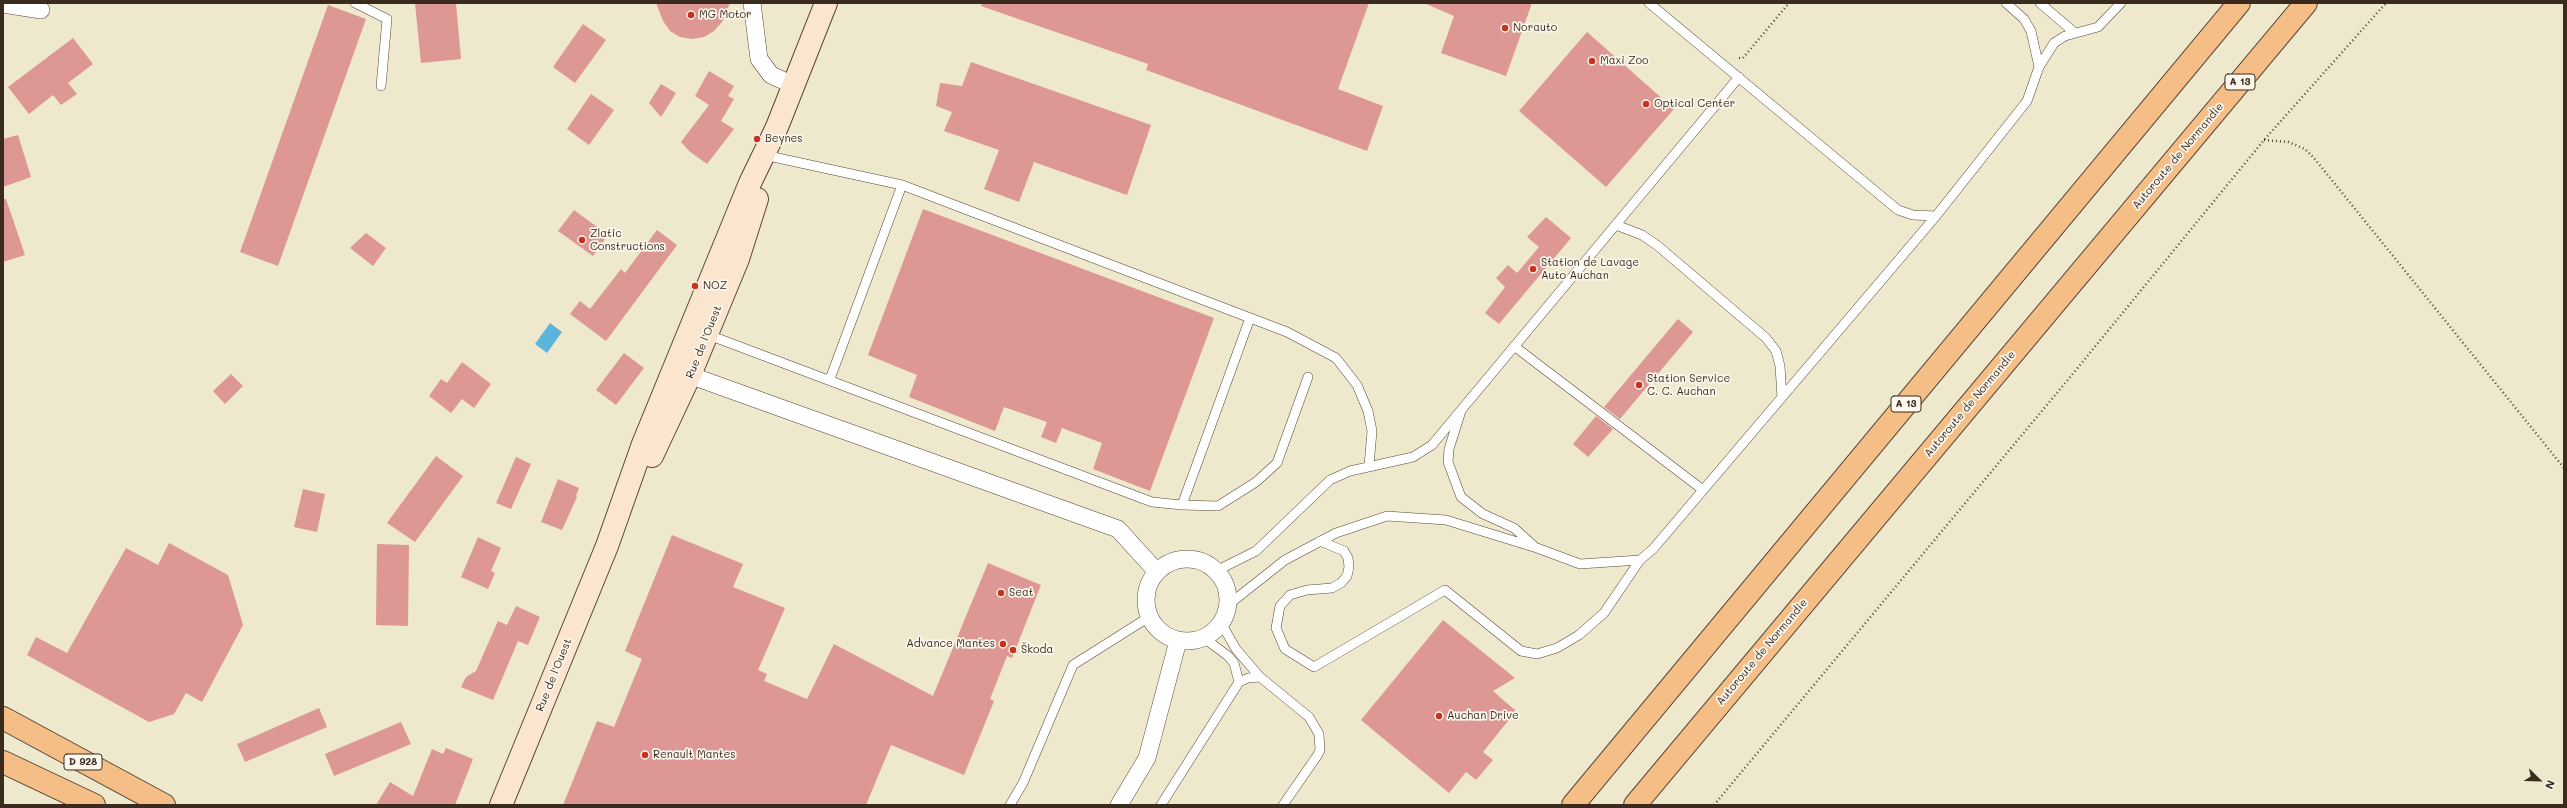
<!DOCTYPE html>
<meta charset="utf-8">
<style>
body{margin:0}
#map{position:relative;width:2567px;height:808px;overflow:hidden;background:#eee8cc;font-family:Mali,sans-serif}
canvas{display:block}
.frame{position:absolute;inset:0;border:4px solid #3b2a1e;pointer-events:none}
.north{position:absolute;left:2519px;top:760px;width:40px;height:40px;-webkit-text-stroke:3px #fbf7ec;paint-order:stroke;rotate:113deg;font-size:11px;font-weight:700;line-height:16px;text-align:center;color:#3b2a1e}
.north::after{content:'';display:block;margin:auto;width:14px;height:18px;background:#3b2a1e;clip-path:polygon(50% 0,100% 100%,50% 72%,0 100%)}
</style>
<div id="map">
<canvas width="2567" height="808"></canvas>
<div class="frame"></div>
<div class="north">N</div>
</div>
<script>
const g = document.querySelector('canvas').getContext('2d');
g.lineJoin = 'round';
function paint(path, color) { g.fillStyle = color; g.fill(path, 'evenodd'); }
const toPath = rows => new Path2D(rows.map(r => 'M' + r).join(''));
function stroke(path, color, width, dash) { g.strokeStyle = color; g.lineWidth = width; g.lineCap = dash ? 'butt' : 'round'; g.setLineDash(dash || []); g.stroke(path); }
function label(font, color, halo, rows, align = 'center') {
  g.font = font + ' Mali,sans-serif'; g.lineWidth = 3.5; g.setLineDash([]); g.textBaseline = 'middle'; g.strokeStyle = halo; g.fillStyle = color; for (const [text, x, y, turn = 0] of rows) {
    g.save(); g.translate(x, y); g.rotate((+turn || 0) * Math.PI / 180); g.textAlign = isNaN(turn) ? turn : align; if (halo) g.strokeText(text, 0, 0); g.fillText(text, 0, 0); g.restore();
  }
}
const water = toPath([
 [550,323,562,332,547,353,535,344]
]);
const building = toPath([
 [415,3,456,3,461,59,421,63],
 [656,3,730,3,722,22,714,31,704,37,692,39,680,37,670,31,663,21],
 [982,3,1369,3,1338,89,1383,106,1367,151,1146,70,1148,64,981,6],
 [1424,3,1532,3,1506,76,1441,53,1454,16],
 [328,5,366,19,278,266,240,252],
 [583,24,606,40,575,83,553,67],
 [1587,32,1674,109,1606,187,1519,111],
 [73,38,93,64,68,83,77,94,61,105,53,95,29,114,8,87],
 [971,62,1151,125,1127,195,1034,162,1019,202,984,189,999,150,944,131,952,112,936,106,940,83,962,86],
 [709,71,734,86,728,96,734,99,721,121,734,129,707,164,689,151,681,142,709,105,695,96],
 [661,84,676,93,661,117,649,103],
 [591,94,614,110,589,145,567,129],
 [18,135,31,177,3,187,3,139],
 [3,199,6,199,25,255,3,262],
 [923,209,1214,318,1150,491,1093,469,1102,443,1062,428,1056,443,1041,437,1047,422,1004,407,995,431,909,397,917,375,868,355],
 [574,210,608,235,593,256,558,231],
 [1546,217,1571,238,1499,324,1485,313,1505,287,1496,278,1508,265,1517,273,1539,247,1527,237],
 [657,230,677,245,606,341,570,314,580,301,590,309,621,269,625,273],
 [366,233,386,248,373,266,350,248],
 [1678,319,1693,332,1620,419,1604,407],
 [624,353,644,368,616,405,596,390],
 [462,362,491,384,474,408,462,399,451,413,429,396,441,379,447,383],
 [231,374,243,386,225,404,213,391],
 [1596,416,1613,429,1588,457,1573,444],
 [436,456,463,476,415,542,387,523],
 [516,457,531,464,511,509,496,503],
 [558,479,579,488,576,496,577,497,562,530,541,522],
 [303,489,325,494,317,532,294,527],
 [672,535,743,564,733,587,785,608,758,670,767,674,764,681,807,699,834,644,933,696,988,563,1041,585,1012,658,1007,656,990,699,994,701,964,775,891,745,866,805,563,805,597,721,614,727,642,659,625,651],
 [478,537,501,548,491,571,495,573,488,589,461,577],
 [169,543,228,575,243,625,202,702,186,693,174,714,149,722,27,655,36,637,67,653,126,548,158,565],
 [377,544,409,545,408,626,376,625],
 [516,606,540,617,528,645,518,641,493,700,461,687,466,677,476,671,498,621,507,625],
 [1443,620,1515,678,1493,691,1516,711,1483,752,1493,760,1476,780,1466,772,1449,793,1361,720],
 [319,708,327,727,245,762,237,744],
 [401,722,411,744,334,776,325,754],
 [446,748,473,759,455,805,376,805,390,782,413,796,432,749,443,754]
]);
const path = toPath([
 [1739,58,1743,58,1789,3],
 [2264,140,2288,142,2305,149,2314,158,2564,468],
 [1714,805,2071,376,2264,140,2386,3]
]);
const lane = toPath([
 [355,3,387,19,381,86],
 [1649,3,1898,210,1913,215,1936,216],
 [2006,3,2024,19,2031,31,2039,67],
 [2040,3,2075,33],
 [764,155,902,185,1287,332,1336,358,1357,385,1368,411,1372,431,1369,466],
 [1616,225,1642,235,1658,246,1766,338,1776,351,1780,366,1782,397],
 [706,334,1152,502,1182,505,1218,506,1256,482,1277,463,1308,377],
 [1514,346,1703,490],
 [830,379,902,185],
 [1461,411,1449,449,1448,462,1461,497,1483,514,1514,528,1534,546],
 [1182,505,1250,318],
 [1320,541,1344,551,1348,558,1349,567,1347,576,1341,583,1332,588,1307,590,1290,595,1280,606,1276,628,1285,649,1314,667,1445,590,1521,651,1537,654,1557,648,1579,635,1604,613,1640,560],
 [1216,571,1256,551,1330,480,1350,471,1413,457,1432,445,1739,77],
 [1228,605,1285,560,1336,533,1387,516,1446,520,1537,548,1580,564,1640,560,1653,549,1936,216,2027,101,2039,67,2054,43,2065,36,2098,27,2121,3],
 [1221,623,1236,649,1260,677,1309,717,1319,734,1320,750,1317,756,1283,805],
 [1239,682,1248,678,1260,677],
 [1010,805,1023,783,1073,665,1149,617],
 [1161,805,1239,682,1234,663,1228,656,1204,638]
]);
const street = toPath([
 [752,3,759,59,771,75,793,85],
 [3,4,41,10],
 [678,371,1118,529,1157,572],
 '1146 600a41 41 0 1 1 82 0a41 41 0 1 1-82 0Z',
 [1119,805,1147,758,1178,641]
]);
const secondary = toPath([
 [652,456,690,375,738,259,757,199],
 [501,805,607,546,643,444,750,183,777,127,826,3]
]);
const primary = toPath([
 [3,718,164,805],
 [3,762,94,805]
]);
const highway = toPath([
 [1573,805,2239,3],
 [1635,805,2306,3]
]);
const markers = [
 [691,15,4,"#c8321e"],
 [1505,28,4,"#c8321e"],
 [1592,61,4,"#c8321e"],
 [1646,104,4,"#c8321e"],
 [757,139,4,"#c8321e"],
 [582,240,4,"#c8321e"],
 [1533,269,4,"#c8321e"],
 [695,286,4,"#c8321e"],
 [1639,385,4,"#c8321e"],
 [1001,593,4,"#c8321e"],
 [1003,644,4,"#c8321e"],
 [1013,650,4,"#c8321e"],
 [1439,716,4,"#c8321e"],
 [645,755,4,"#c8321e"]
];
const shields = [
 [2240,82,30],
 [1906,404,30],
 [83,762,38]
];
const shieldNames = [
 ["A 13",2240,82],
 ["A 13",1906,404],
 ["D 928",83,762]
];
const poiNames = [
 ["MG Motor",699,15],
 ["Norauto",1513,28],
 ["Maxi Zoo",1600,61],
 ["Optical Center",1654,104],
 ["Beynes",765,139],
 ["Zlatic",590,234],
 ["Constructions",590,247],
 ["Station de Lavage",1541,263],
 ["Auto Auchan",1541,276],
 ["NOZ",703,286],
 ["Station Service",1647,379],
 ["C. C. Auchan",1647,392],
 ["Seat",1009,593],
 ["Advance Mantes",995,644,"right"],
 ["Škoda",1021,650],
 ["Auchan Drive",1447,716],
 ["Renault Mantes",653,755]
];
const streetNames = [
 ["Autoroute de Normandie",2178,156,-50],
 ["Rue de l'Ouest",704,342,-68],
 ["Autoroute de Normandie",1970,404,-50],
 ["Autoroute de Normandie",1762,652,-50],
 ["Rue de l'Ouest",554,675,-68]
];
paint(water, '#5db4da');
paint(building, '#dd9895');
stroke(lane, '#564638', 10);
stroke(street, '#564638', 18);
stroke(secondary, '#564638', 24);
stroke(primary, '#564638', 24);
stroke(highway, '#564638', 24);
stroke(path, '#564638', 2.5, [1, 3]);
stroke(lane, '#fff', 9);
stroke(street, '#fff', 17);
stroke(secondary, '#fbe5cf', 22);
stroke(primary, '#f6be87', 22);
stroke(highway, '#f6be87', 22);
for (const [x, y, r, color] of markers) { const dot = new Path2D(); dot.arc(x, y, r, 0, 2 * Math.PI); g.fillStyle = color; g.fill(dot); stroke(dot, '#fbf7ec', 1.5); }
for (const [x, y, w] of shields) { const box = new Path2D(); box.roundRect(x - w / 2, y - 8, w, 16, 3); g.fillStyle = '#fbf7ec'; g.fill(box); stroke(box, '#3b2a1e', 1); }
label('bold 10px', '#3b2a1e', null, shieldNames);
label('11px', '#3b2a1e', '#fbf7ec', poiNames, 'left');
label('11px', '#3b2a1e', '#fbf7ec', streetNames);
</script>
